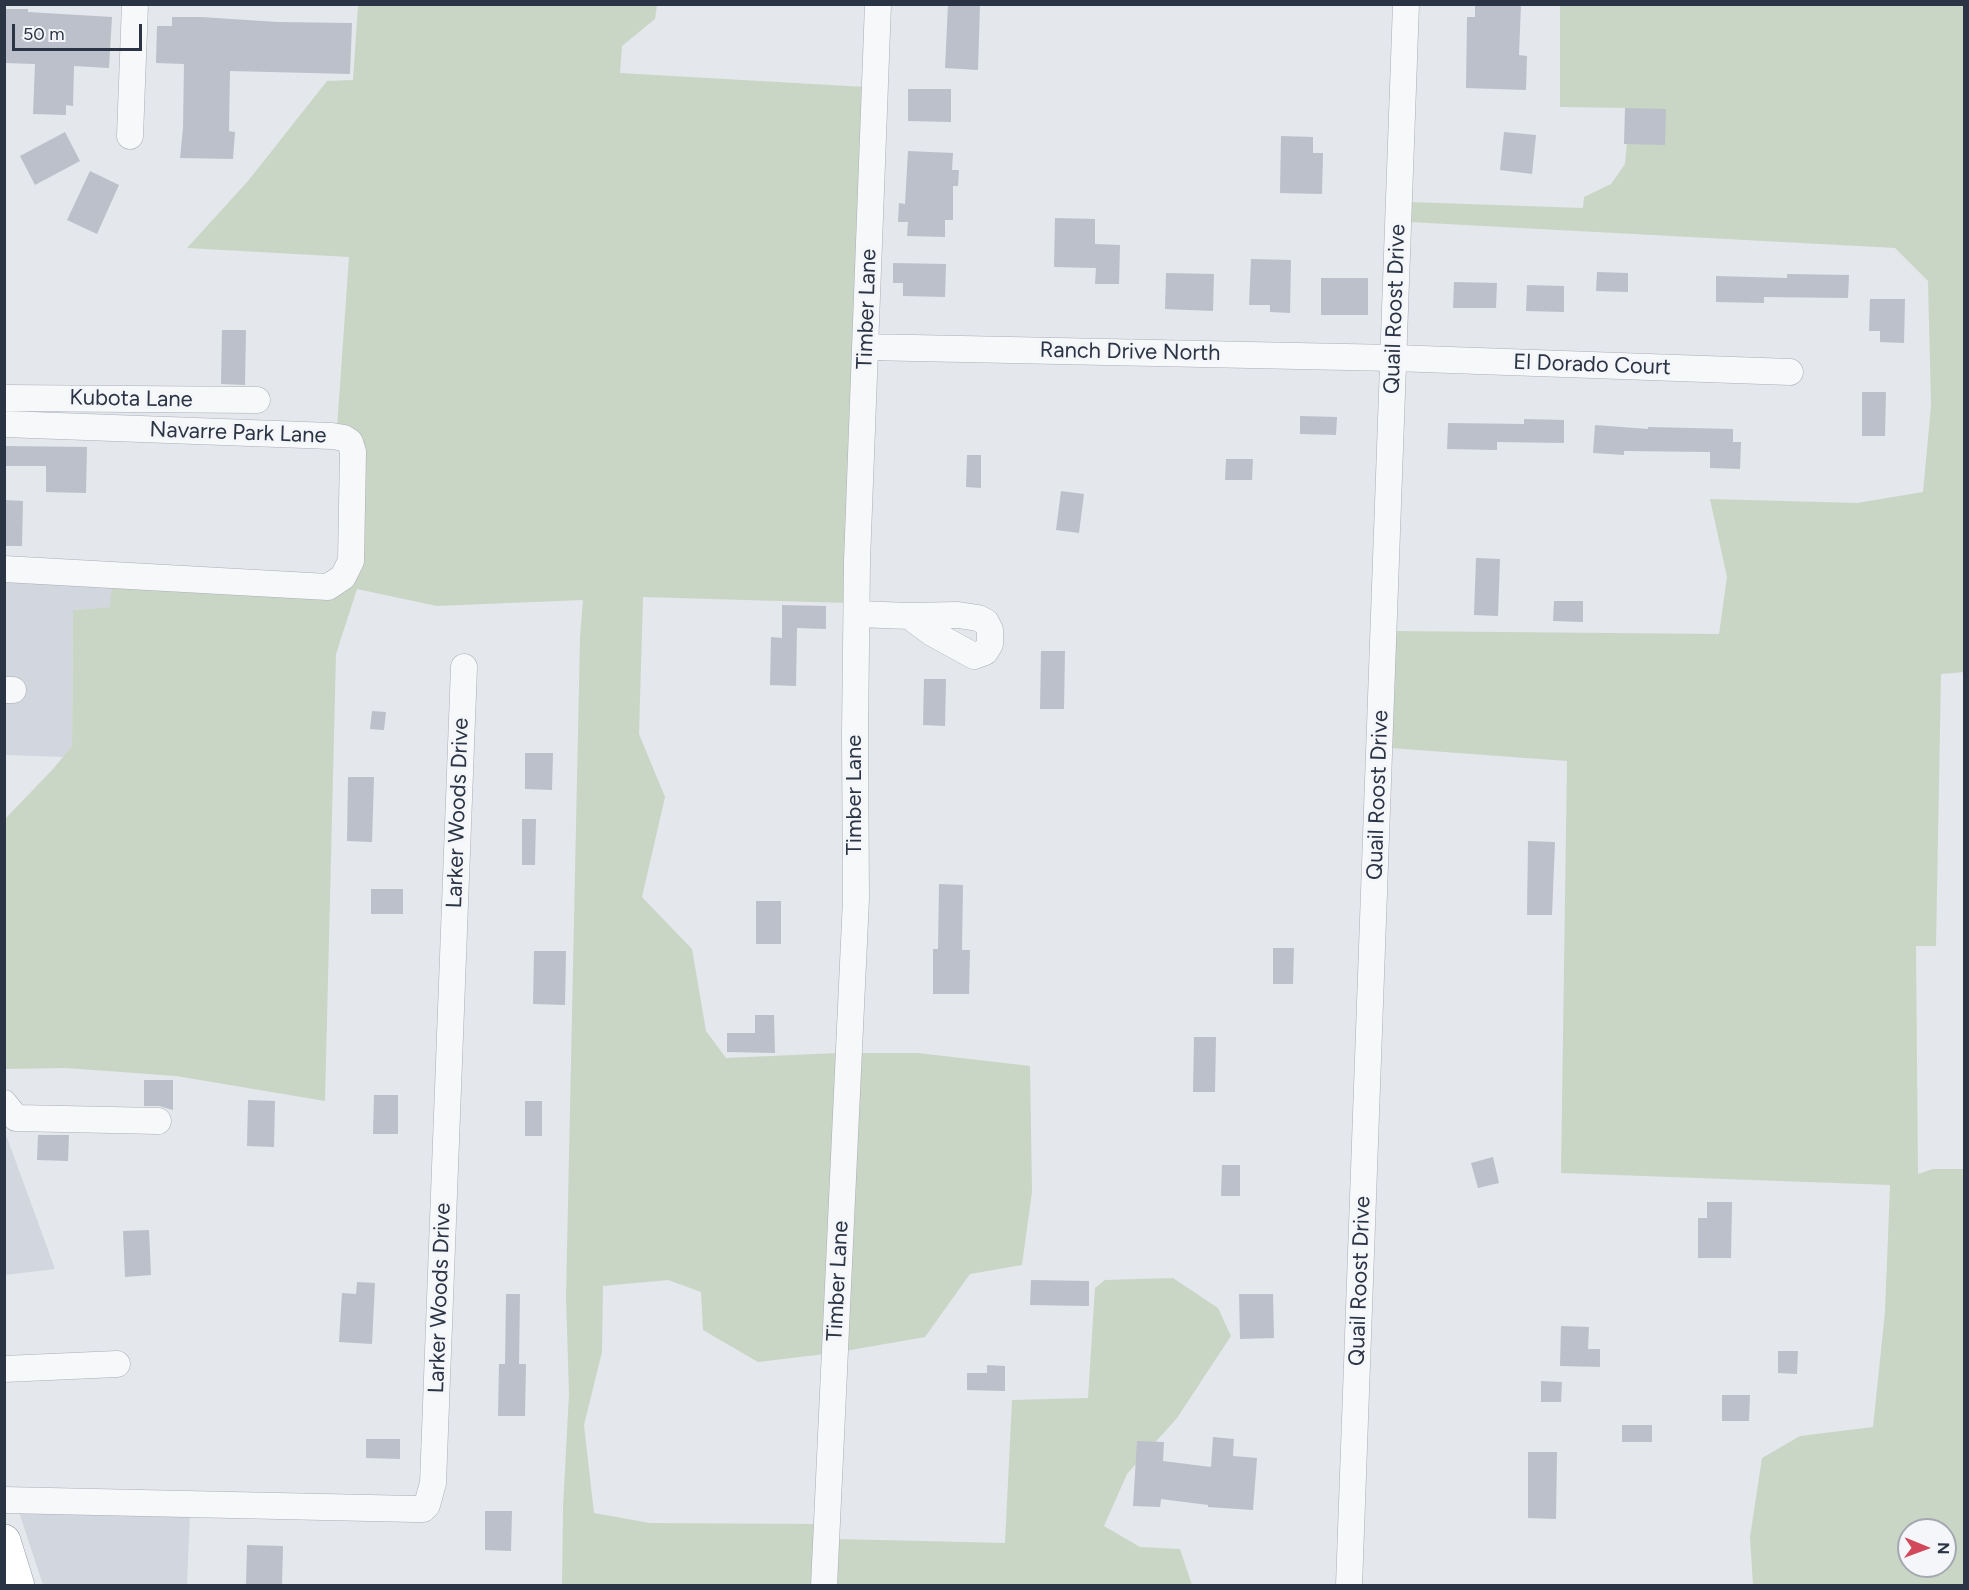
<!DOCTYPE html>
<style>
body{margin:0}
#map{position:relative;width:1969px;height:1590px;overflow:hidden;background:#e4e7ec;font-family:Figtree,sans-serif}
canvas{display:block}
.frame{position:absolute;inset:0;border:6px solid #2b3445;pointer-events:none}
.north{position:absolute;left:1897px;top:1518px;width:60px;height:60px;box-sizing:border-box;background:#f4f6f9;border:2px solid #a4a8b1;border-radius:50%;rotate:91deg;font-size:16px;font-weight:700;line-height:24px;text-align:center;color:#2b3445}
.north::after{content:'';display:block;margin:auto;width:21px;height:27px;background:#d1495b;clip-path:polygon(50% 0,100% 100%,50% 72%,0 100%)}
.scale{position:absolute;left:12px;top:24px;width:130px;height:27px;box-sizing:border-box;border:3px solid #2b3445;border-top:0;padding-left:8px;font-size:18px;line-height:21px;white-space:nowrap;color:#2b3445;-webkit-text-stroke:4px #f4f6f9;paint-order:stroke}
</style>
<div id="map">
<canvas width="1969" height="1590"></canvas>
<div class="frame"></div>
<div class="north">N</div>
<div class="scale">50 m</div>
</div>
<script>
const g = document.querySelector('canvas').getContext('2d');
g.lineJoin = 'round';
function paint(path, color) { g.fillStyle = color; g.fill(path, 'evenodd'); }
const toPath = rows => new Path2D(rows.map(r => 'M' + r).join(''));
function stroke(path, color, width, dash) { g.strokeStyle = color; g.lineWidth = width; g.lineCap = dash ? 'butt' : 'round'; g.setLineDash(dash || []); g.stroke(path); }
function label(font, color, halo, rows, align = 'center') {
  g.font = font + ' Figtree,sans-serif'; g.lineWidth = 6; g.setLineDash([]); g.textBaseline = 'middle'; g.strokeStyle = halo; g.fillStyle = color; for (const [text, x, y, turn = 0] of rows) {
    g.save(); g.translate(x, y); g.rotate((+turn || 0) * Math.PI / 180); g.textAlign = isNaN(turn) ? turn : align; if (halo) g.strokeText(text, 0, 0); g.fillText(text, 0, 0); g.restore();
  }
}
const built = toPath([
 [5,582,112,586,111,607,73,610,72,746,63,757,5,755],
 [4,1132,5,1132,55,1269,5,1275],
 [18,1509,190,1513,187,1585,43,1585]
]);
const green = toPath([
 [358,5,657,5,655,19,622,46,620,73,865,87,860,215,855,259,856,348,847,603,643,597,639,734,665,797,642,897,692,949,706,1031,726,1058,838,1053,825,1354,758,1362,703,1330,701,1292,668,1280,603,1286,602,1352,584,1425,594,1513,650,1523,816,1524,814,1585,562,1585,563,1507,569,1394,566,1297,580,637,583,600,437,606,357,589,336,654,325,1101,176,1076,66,1068,5,1069,4,820,53,769,72,746,73,610,110,607,112,586,328,596,361,565,337,428,349,257,187,248,248,181,327,81,353,80],
 [1560,5,1964,5,1964,672,1941,674,1936,946,1916,946,1918,1174,1933,1169,1964,1169,1964,1585,1753,1585,1750,1537,1762,1458,1800,1436,1873,1427,1885,1312,1890,1185,1561,1173,1567,761,1390,748,1394,631,1719,634,1727,577,1710,499,1857,503,1923,492,1931,406,1928,281,1895,248,1409,222,1409,202,1583,208,1584,197,1611,184,1625,164,1630,108,1560,107],
 [1909,1530,1945,1530,1945,1566,1909,1566],
 [858,1053,918,1053,1030,1066,1032,1192,1022,1265,970,1274,925,1337,845,1351],
 [1173,1278,1218,1308,1231,1336,1177,1418,1127,1474,1104,1526,1140,1547,1180,1549,1192,1585,834,1586,838,1539,1005,1543,1012,1400,1088,1398,1095,1288,1105,1280]
]);
const building = toPath([
 [948,4,980,4,978,70,945,68],
 [1475,4,1521,4,1519,55,1527,56,1526,90,1466,88,1467,17,1475,17],
 [4,9,28,9,28,12,112,17,109,68,74,66,73,106,66,105,66,115,33,114,35,64,4,63],
 [172,17,201,17,277,22,352,23,350,74,230,71,229,131,235,132,233,159,180,158,183,128,184,64,156,63,157,26,172,26],
 [908,89,951,89,951,122,908,121],
 [1625,108,1666,109,1665,145,1624,144],
 [65,132,80,161,35,185,20,156],
 [1504,132,1536,135,1532,174,1500,170],
 [1281,136,1313,137,1313,153,1323,153,1322,194,1280,193],
 [908,151,953,153,952,170,959,170,958,186,953,186,953,220,945,220,945,237,907,236,908,222,898,222,899,203,905,204],
 [90,171,119,185,97,234,67,220],
 [1055,218,1095,219,1095,244,1120,245,1119,284,1095,284,1096,268,1054,267],
 [1251,259,1291,260,1290,313,1270,312,1270,305,1249,305],
 [893,263,946,264,945,297,903,296,903,283,893,283],
 [1597,272,1628,273,1628,292,1596,291],
 [1166,273,1214,274,1213,311,1165,309],
 [1787,274,1849,275,1848,298,1764,297,1764,303,1716,302,1716,276,1787,278],
 [1321,278,1368,278,1368,315,1321,315],
 [1454,282,1497,283,1496,308,1453,308],
 [1527,285,1564,286,1564,312,1526,311],
 [1870,299,1905,299,1904,343,1880,342,1880,331,1869,331],
 [222,330,246,330,245,385,221,384],
 [1862,392,1886,392,1885,436,1862,436],
 [1300,416,1337,417,1336,435,1300,434],
 [1524,419,1564,420,1564,443,1497,442,1497,450,1447,449,1448,423,1524,424],
 [1595,425,1648,429,1648,427,1733,429,1733,442,1741,442,1740,469,1710,468,1710,452,1624,451,1624,455,1593,453],
 [4,446,87,447,86,493,46,492,46,466,4,466],
 [967,455,981,455,981,488,966,487],
 [1226,459,1253,459,1252,480,1225,480],
 [1061,491,1084,494,1079,533,1056,530],
 [5,500,23,501,22,546,4,546],
 [1476,558,1500,559,1498,616,1474,615],
 [1554,601,1583,601,1583,622,1553,621],
 [782,605,826,606,826,629,797,628,796,686,770,685,771,637,782,638],
 [1041,651,1065,651,1064,709,1040,709],
 [924,679,946,679,945,726,923,725],
 [372,711,386,712,384,730,370,729],
 [525,753,553,753,552,790,525,789],
 [348,777,374,777,372,842,347,841],
 [522,819,536,819,535,865,522,865],
 [1528,841,1555,842,1552,915,1527,915],
 [939,884,963,885,962,950,970,950,969,994,933,994,933,949,938,949],
 [371,889,403,889,403,914,371,914],
 [756,901,781,901,781,944,756,944],
 [1273,948,1294,948,1293,984,1273,984],
 [534,951,566,951,565,1005,533,1004],
 [755,1015,774,1015,775,1053,727,1052,727,1033,755,1033],
 [1194,1037,1216,1037,1215,1092,1193,1092],
 [144,1080,173,1080,173,1110,159,1106,144,1106],
 [374,1095,398,1095,398,1134,373,1134],
 [248,1100,275,1101,274,1147,247,1146],
 [525,1101,542,1101,542,1136,525,1136],
 [38,1135,69,1135,68,1161,37,1160],
 [1493,1157,1499,1183,1478,1188,1471,1163],
 [1222,1165,1240,1165,1240,1196,1221,1196],
 [1707,1202,1732,1202,1731,1258,1698,1258,1698,1218,1707,1218],
 [149,1230,151,1275,125,1277,123,1231],
 [1031,1280,1089,1281,1089,1306,1030,1305],
 [357,1282,375,1283,372,1344,339,1342,342,1293,356,1294],
 [506,1294,520,1294,519,1364,526,1364,525,1416,498,1416,499,1364,505,1364],
 [1239,1294,1273,1294,1274,1338,1240,1339],
 [1561,1326,1589,1327,1588,1349,1600,1349,1600,1367,1560,1366],
 [1778,1351,1798,1351,1797,1374,1778,1373],
 [987,1365,1005,1366,1005,1391,967,1390,967,1373,987,1373],
 [1541,1381,1562,1382,1561,1402,1541,1402],
 [1722,1395,1750,1395,1749,1421,1722,1421],
 [1622,1425,1652,1425,1652,1442,1622,1442],
 [1213,1437,1234,1439,1233,1456,1257,1458,1253,1510,1208,1507,1208,1505,1161,1499,1160,1507,1133,1506,1137,1441,1164,1442,1163,1461,1211,1467],
 [366,1439,400,1439,400,1459,366,1458],
 [1528,1452,1557,1452,1556,1519,1528,1518],
 [485,1511,512,1511,511,1551,485,1550],
 [247,1545,283,1546,282,1586,246,1586]
]);
const minor = toPath([
 [130,136,135,4],
 [866,347,1394,358,1790,372],
 [4,398,257,400],
 [4,424,332,436,344,438,350,442,353,452,351,561,343,577,328,587,4,569],
 [857,614,909,616,958,615,978,618,986,622,990,630,990,644,985,652,974,656,932,633,909,616],
 [4,690,13,690],
 [4,1103,16,1118,158,1121],
 [4,1369,117,1364],
 [4,1500,415,1509,423,1509,427,1505,433,1483,464,667],
 [824,1586,856,899,855,733,857,561,878,4],
 [1349,1586,1406,4]
]);
const highway = toPath([
 [4,1541,18,1586]
]);
const streetNames = [
 ["Timber Lane",867,309,-88],
 ["Quail Roost Drive",1395,309,-88],
 ["Ranch Drive North",1130,352,1],
 ["El Dorado Court",1592,365,2],
 ["Kubota Lane",131,399,1],
 ["Navarre Park Lane",238,433,2],
 ["Timber Lane",855,795,-90],
 ["Quail Roost Drive",1378,795,-88],
 ["Larker Woods Drive",458,813,-88],
 ["Timber Lane",838,1281,-87],
 ["Quail Roost Drive",1360,1281,-88],
 ["Larker Woods Drive",440,1298,-88]
];
paint(built, '#d2d6de');
paint(green, '#c9d6c5');
paint(building, '#bbc0ca');
stroke(minor, '#a9aeb7', 27);
stroke(highway, '#8b94a3', 34);
stroke(minor, '#f7f8fa', 26);
stroke(highway, '#fff', 33);
label('22px', '#2b3445', '#f4f6f9', streetNames);
</script>
